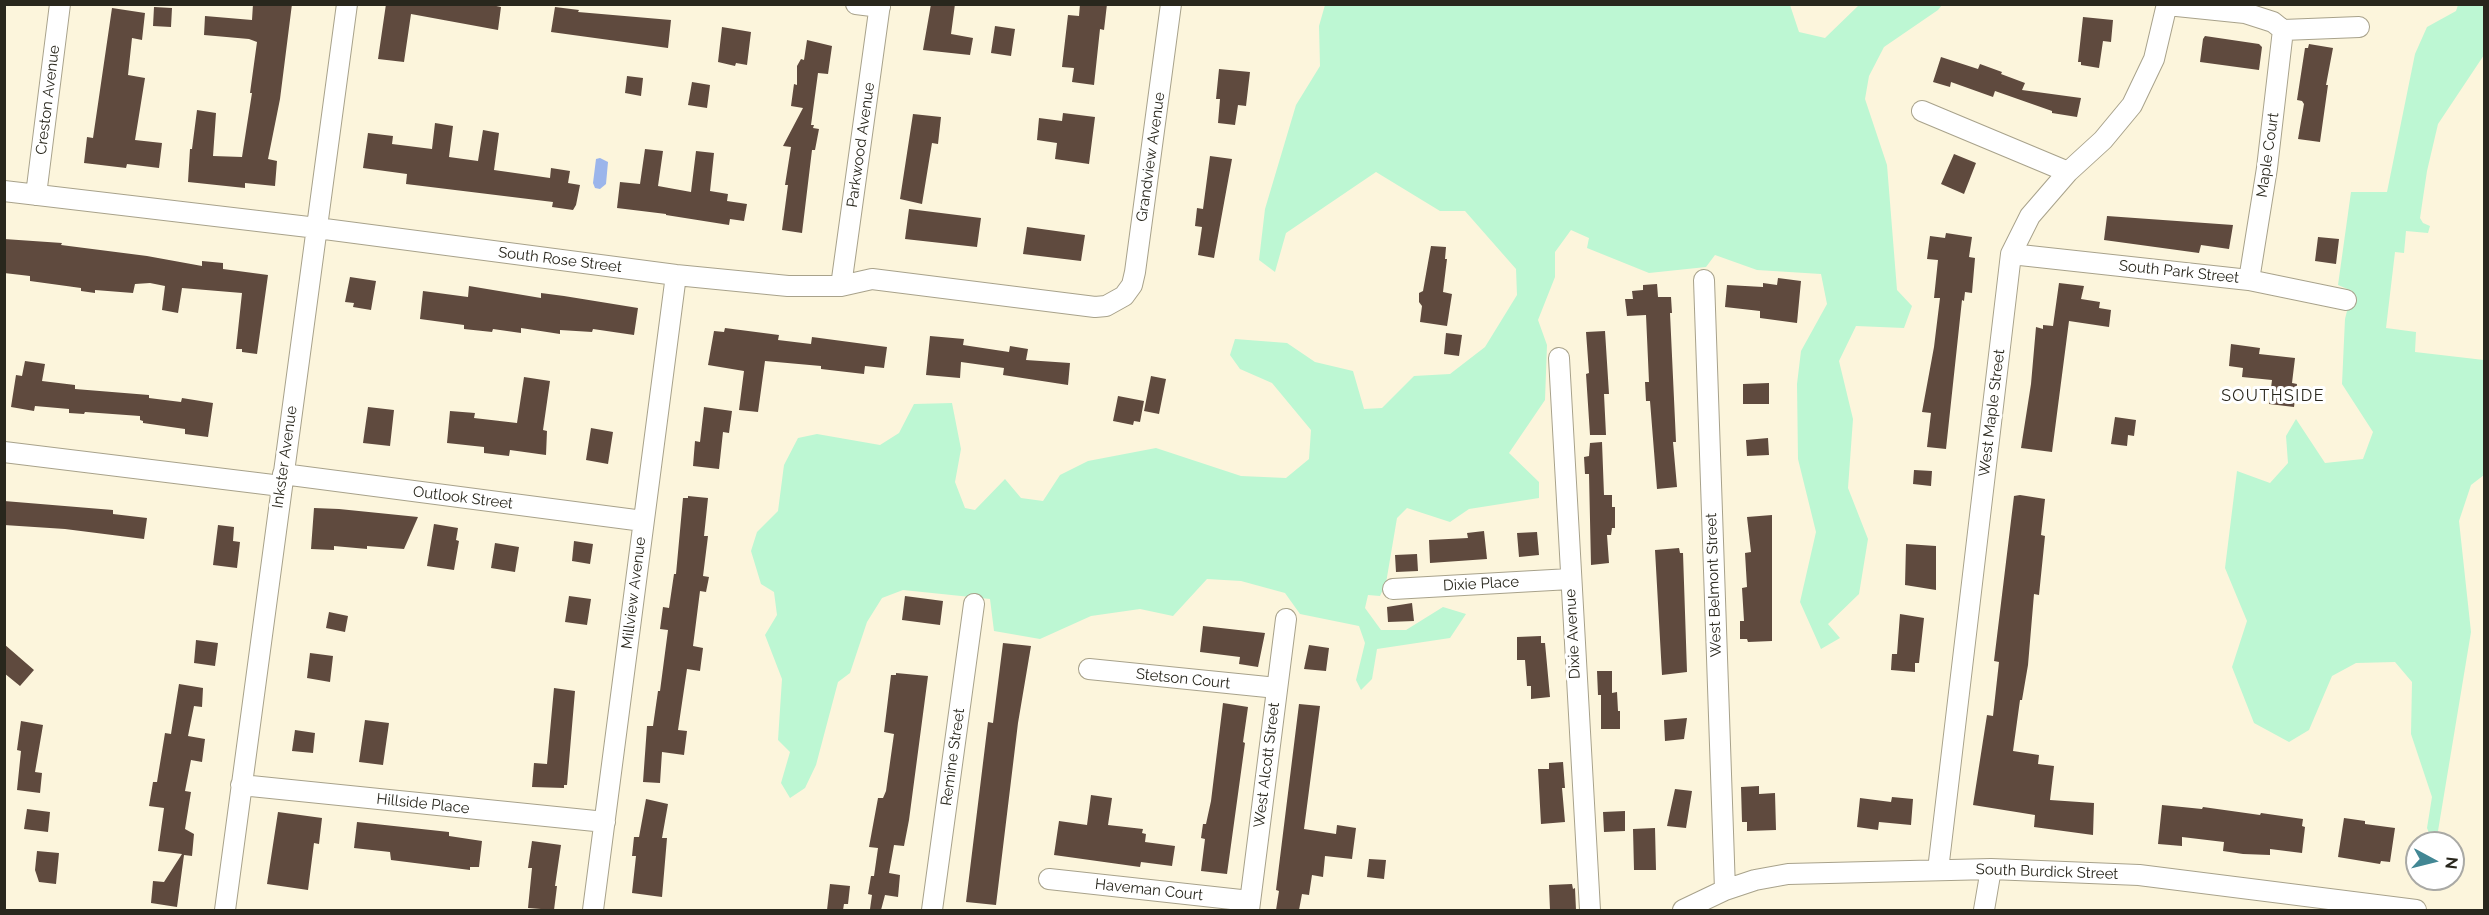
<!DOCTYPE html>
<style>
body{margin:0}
#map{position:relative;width:2489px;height:915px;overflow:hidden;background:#fcf5dc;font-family:Raleway,sans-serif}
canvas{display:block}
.frame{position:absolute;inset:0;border:6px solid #29271d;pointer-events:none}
.north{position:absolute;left:2405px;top:831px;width:60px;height:60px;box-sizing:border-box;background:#fff;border:2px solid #a9a9a5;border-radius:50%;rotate:97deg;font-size:16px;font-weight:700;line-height:24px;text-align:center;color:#29271d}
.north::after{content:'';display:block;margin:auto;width:21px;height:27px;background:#428794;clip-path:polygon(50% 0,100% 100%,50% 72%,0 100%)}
</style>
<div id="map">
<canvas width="2489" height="915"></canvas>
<div class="frame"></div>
<div class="north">N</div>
</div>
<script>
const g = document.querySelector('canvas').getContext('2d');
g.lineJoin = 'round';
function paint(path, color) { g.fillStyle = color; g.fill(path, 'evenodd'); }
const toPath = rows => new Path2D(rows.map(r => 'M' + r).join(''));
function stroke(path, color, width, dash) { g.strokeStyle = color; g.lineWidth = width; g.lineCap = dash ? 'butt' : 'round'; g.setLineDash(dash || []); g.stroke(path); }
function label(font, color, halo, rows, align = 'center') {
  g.font = font + ' Raleway,sans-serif'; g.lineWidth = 6; g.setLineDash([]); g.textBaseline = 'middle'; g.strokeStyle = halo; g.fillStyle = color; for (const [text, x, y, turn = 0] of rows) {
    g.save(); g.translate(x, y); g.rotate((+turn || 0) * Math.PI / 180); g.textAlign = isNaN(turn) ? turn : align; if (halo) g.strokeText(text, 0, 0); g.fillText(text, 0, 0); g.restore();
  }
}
const green = toPath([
 [1325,5,1790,5,1799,32,1825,38,1859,5,1942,5,1938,10,1884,47,1869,76,1865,99,1887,165,1897,290,1912,306,1904,328,1856,326,1839,361,1853,419,1848,488,1868,539,1859,594,1828,624,1840,638,1821,649,1800,602,1816,532,1798,459,1797,384,1801,351,1827,304,1821,274,1757,270,1715,255,1706,267,1649,273,1587,248,1589,238,1571,230,1555,252,1555,277,1538,320,1547,345,1545,400,1509,453,1539,482,1539,498,1469,509,1450,522,1407,508,1397,518,1386,583,1380,596,1368,595,1365,608,1381,630,1406,630,1443,607,1466,614,1450,638,1377,649,1372,679,1361,690,1356,680,1365,643,1359,626,1300,614,1285,593,1241,581,1207,579,1173,616,1140,609,1091,616,1040,639,994,631,990,599,903,590,882,598,867,622,850,673,838,682,816,765,805,788,790,798,781,783,790,752,778,740,782,679,765,635,777,615,774,592,761,584,751,551,757,532,778,511,784,465,798,438,817,434,880,445,899,433,914,404,952,403,961,449,955,482,965,508,975,510,1005,479,1021,498,1043,501,1060,475,1088,461,1156,448,1241,476,1286,478,1309,459,1311,430,1272,383,1240,369,1230,355,1235,339,1287,343,1315,362,1353,371,1364,409,1382,408,1414,376,1450,374,1485,347,1517,295,1516,269,1465,211,1440,211,1376,172,1286,233,1275,272,1259,260,1265,209,1296,105,1320,66,1319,26],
 [2458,5,2484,5,2484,55,2438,124,2427,171,2420,218,2423,223,2430,226,2428,233,2406,231,2404,253,2395,252,2386,328,2416,332,2415,352,2484,360,2484,475,2471,485,2459,521,2471,632,2436,843,2433,843,2427,828,2432,797,2411,734,2412,682,2395,662,2356,663,2332,676,2309,730,2289,742,2254,723,2232,667,2247,621,2225,568,2237,471,2270,483,2288,463,2286,436,2296,419,2325,463,2363,459,2373,432,2342,384,2345,319,2352,291,2338,285,2351,192,2387,192,2415,54,2427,27,2456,11]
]);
const water = toPath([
 [600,158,608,162,606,184,600,189,595,188,593,183,596,159]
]);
const building = toPath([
 [253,4,292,4,280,99,268,159,277,161,275,186,245,183,245,188,188,182,190,149,192,149,197,110,216,113,213,156,242,157,252,93,250,93,257,42,249,39,204,35,205,16,252,20],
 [386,4,487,4,501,7,498,30,411,14,404,62,378,59],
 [931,4,955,4,951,34,973,38,970,55,923,50],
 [1080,4,1107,4,1104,30,1100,29,1094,85,1072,82,1074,68,1062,67,1068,15,1079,16],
 [154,7,172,8,171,27,153,26],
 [555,7,579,10,578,12,671,20,668,48,551,32],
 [112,8,145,13,142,40,132,38,128,75,145,78,135,140,162,143,159,168,127,164,126,168,84,163,87,137,93,138],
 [2083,17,2113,20,2111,42,2103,41,2099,68,2081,65,2081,62,2078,62],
 [995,26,1015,29,1011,56,991,53],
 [722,27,751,32,747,65,736,63,735,66,718,62],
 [2205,36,2259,44,2262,47,2259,70,2200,62,2203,39],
 [807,40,832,46,828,74,818,73,811,125,814,125,813,128,819,129,815,150,812,150,802,233,782,230,788,185,785,185,791,147,783,146,803,108,791,106,794,84,797,85,797,66,801,59,804,60],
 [2309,44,2333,48,2326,85,2328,85,2320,142,2298,139,2304,104,2302,101,2297,100,2305,48,2308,48],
 [1941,57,1978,69,1980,64,2002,72,2001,74,2025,83,2022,90,2081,98,2077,117,2052,113,2052,111,1995,91,1993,97,1951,82,1950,87,1933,82],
 [1219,69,1250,72,1246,106,1238,105,1235,125,1218,123,1220,99,1216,99],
 [627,76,643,78,641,96,625,93],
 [692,82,710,85,707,108,688,105],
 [1063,113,1095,117,1089,164,1055,159,1057,143,1037,140,1039,118,1062,121],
 [913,114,941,117,938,144,932,143,922,204,900,199],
 [435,123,453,126,449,157,478,161,483,130,499,133,494,170,550,178,551,168,570,171,568,183,580,185,576,205,573,210,552,207,553,202,406,184,407,174,363,168,368,133,393,136,392,144,432,149],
 [645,149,663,151,658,186,691,192,696,151,714,153,710,191,728,194,727,201,747,204,744,221,730,219,729,225,666,215,666,214,617,208,620,182,640,184],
 [1954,154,1976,163,1964,194,1941,184],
 [1210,156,1232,159,1214,258,1198,255,1202,227,1195,226,1197,208,1203,209],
 [909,209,981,218,977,247,905,239],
 [2107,216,2233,225,2229,249,2201,245,2199,253,2104,240],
 [1027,227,1085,235,1081,261,1023,254],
 [1946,233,1972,237,1969,257,1975,258,1972,293,1965,292,1964,301,1962,300,1946,449,1927,447,1931,413,1922,412,1934,347,1940,298,1934,298,1938,260,1927,259,1930,236,1945,238],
 [2318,237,2339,239,2336,264,2315,261],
 [4,239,62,243,61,245,147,256,202,266,202,261,223,263,223,269,268,275,257,354,242,352,242,349,236,349,242,293,182,288,178,313,162,310,165,286,150,283,135,284,133,293,95,290,95,293,81,291,81,288,30,281,30,276,4,273],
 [1431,246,1446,247,1445,259,1447,259,1443,292,1452,294,1447,326,1420,322,1422,306,1419,302,1419,293,1423,291],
 [350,277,376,281,371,310,353,307,354,303,345,302],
 [1778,278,1801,281,1797,323,1760,318,1760,311,1725,307,1727,285,1763,287,1763,283,1777,285],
 [2059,283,2084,286,2081,299,2100,302,2099,308,2111,310,2109,327,2069,321,2052,452,2021,448,2031,384,2036,327,2043,329,2043,325,2053,326],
 [1657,284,1658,297,1671,297,1672,313,1670,313,1676,442,1673,442,1677,487,1657,489,1650,401,1646,401,1645,382,1649,382,1646,315,1627,316,1625,299,1633,299,1632,291,1643,290,1643,285],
 [469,286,541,298,541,293,564,296,638,308,634,335,593,329,592,332,560,330,560,334,521,328,521,333,493,329,492,332,464,329,464,325,420,319,423,291,468,297],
 [725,328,779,335,778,340,811,344,812,337,887,347,884,368,865,366,864,374,821,369,821,366,765,361,758,412,739,410,744,371,708,365,714,331,724,332],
 [1605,331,1609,394,1604,394,1606,435,1590,435,1586,374,1589,373,1586,332],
 [1446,333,1462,335,1459,356,1444,354],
 [930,336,964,339,963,345,1009,352,1010,346,1028,349,1026,360,1070,363,1068,385,1003,375,1004,368,961,362,960,378,926,375],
 [2231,344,2260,348,2259,354,2295,358,2292,383,2297,384,2294,407,2269,404,2272,380,2242,377,2243,368,2229,366],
 [25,361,45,364,42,381,75,385,75,389,149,395,149,398,181,402,182,398,213,403,208,437,185,434,185,429,143,423,143,421,140,420,140,416,85,412,84,414,69,413,69,409,35,406,34,411,11,407,16,375,22,376],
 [1151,376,1166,379,1159,414,1144,411],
 [524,377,550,381,543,430,547,431,546,455,510,450,509,456,484,453,484,447,447,443,450,411,475,413,474,418,517,423],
 [1769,383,1769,404,1743,404,1743,384],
 [1118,396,1144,401,1140,422,1134,421,1133,425,1113,421],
 [368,407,394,410,390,446,363,443],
 [704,407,732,411,729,433,723,432,719,469,693,466,695,441,700,442],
 [2115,417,2136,420,2134,436,2128,435,2127,446,2111,444],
 [591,428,613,432,608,464,586,460],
 [1768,438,1769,455,1747,456,1746,440],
 [1602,442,1604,495,1612,495,1612,507,1615,507,1615,528,1612,528,1611,535,1607,535,1609,563,1591,565,1589,474,1585,474,1584,457,1589,456,1590,443],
 [1914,470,1932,471,1931,486,1913,484],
 [2020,495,2045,499,2041,535,2045,536,2039,595,2034,594,2028,665,2022,700,2020,700,2013,751,2039,755,2038,764,2054,766,2050,800,2094,803,2093,835,2034,827,2035,815,1973,805,1987,715,1993,716,1999,662,1994,661,2014,496],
 [688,496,708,498,704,536,708,536,703,576,709,577,706,592,700,591,693,646,703,648,700,671,687,669,678,730,687,731,684,755,662,752,660,783,643,782,647,726,653,726,658,691,660,691,668,630,660,629,663,607,669,608,674,574,676,574,683,498,688,498],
 [4,501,113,510,113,514,147,518,144,539,65,529,4,525],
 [314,508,339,509,418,517,404,549,367,546,367,549,334,546,334,550,311,549],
 [1772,515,1772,641,1748,642,1747,639,1740,639,1740,621,1744,621,1742,588,1747,587,1745,553,1751,552,1747,517],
 [434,524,458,528,456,540,459,541,454,570,427,566],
 [218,525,234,527,233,541,240,542,237,568,213,565],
 [1484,531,1487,559,1430,563,1429,540,1468,538,1467,533],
 [1537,532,1539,555,1519,557,1517,533],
 [574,541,593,544,590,564,572,561],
 [495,543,519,547,515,572,491,568],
 [1906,544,1936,546,1936,590,1905,585],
 [1679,548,1680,553,1683,553,1687,672,1662,675,1655,550],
 [1417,554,1418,571,1396,572,1395,555],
 [569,596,591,599,587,625,565,622],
 [905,596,943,601,940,625,902,620],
 [1412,603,1414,621,1388,622,1387,607],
 [329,612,348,616,345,632,326,628],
 [1900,614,1924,618,1919,663,1915,663,1915,672,1891,670,1892,654,1897,654],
 [1203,626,1265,633,1258,667,1239,664,1240,657,1200,652],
 [1541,636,1541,643,1545,643,1550,697,1531,699,1531,686,1527,686,1525,660,1517,660,1517,637],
 [196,640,218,643,215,666,194,663],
 [1003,643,1031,646,1018,723,996,905,966,902,988,722,993,723],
 [4,644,34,670,20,686,4,673],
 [1309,645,1329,648,1326,671,1304,669],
 [310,653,333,656,330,682,307,678],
 [1597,671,1612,671,1612,693,1617,692,1618,711,1620,711,1620,729,1601,729,1601,695,1598,695],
 [896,673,928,676,909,820,904,846,894,845,889,873,900,875,898,897,885,895,881,910,870,909,872,895,868,894,871,876,874,876,878,848,869,847,878,798,883,798,886,791,894,734,884,732,891,675,896,675],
 [179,684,203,688,202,707,194,706,188,736,205,739,202,762,191,760,185,791,191,792,185,829,194,834,192,856,184,855,177,907,151,903,153,881,164,882,182,854,158,851,164,808,149,806,153,782,157,782,165,733,171,734],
 [554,688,575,691,567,785,564,785,564,788,532,787,534,763,547,764],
 [1223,703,1248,707,1243,742,1245,743,1227,874,1201,871,1205,839,1201,838,1203,824,1206,824,1211,801],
 [1299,704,1320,706,1304,829,1336,834,1337,825,1356,828,1352,859,1325,856,1323,877,1312,875,1309,895,1302,894,1299,910,1276,910,1279,891,1276,890],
 [1687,718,1684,739,1665,741,1664,720],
 [365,720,389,723,383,765,359,762],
 [21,721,43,725,35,772,42,773,40,793,17,790,21,751,17,750],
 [295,730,315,733,313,753,292,751],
 [1563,762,1565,788,1562,788,1565,822,1541,824,1538,769,1549,769,1549,763],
 [1759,786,1759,794,1775,793,1776,830,1747,831,1747,822,1742,822,1741,787],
 [1675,789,1692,791,1686,828,1667,826],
 [1091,795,1112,798,1108,825,1143,829,1142,833,1146,834,1145,842,1175,846,1172,866,1141,862,1140,867,1054,855,1059,821,1087,825],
 [1892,797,1913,799,1911,825,1879,822,1878,830,1857,827,1860,798,1891,802],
 [646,799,668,804,662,838,667,838,662,897,632,893,636,856,632,856,634,837,639,837],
 [2162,805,2202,809,2203,807,2260,815,2261,813,2303,819,2302,826,2305,827,2302,853,2270,849,2270,855,2243,854,2223,851,2224,842,2182,837,2182,846,2158,844],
 [27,809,50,812,48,832,24,829],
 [1625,811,1625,831,1604,832,1603,812],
 [278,812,322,818,319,844,314,843,308,890,267,884],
 [2344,818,2365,821,2365,824,2395,828,2390,862,2381,861,2380,864,2338,857],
 [357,822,449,832,449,836,482,841,479,867,470,867,470,870,391,860,390,852,354,848],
 [1655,828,1656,870,1634,870,1633,829],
 [532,841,561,845,555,886,557,886,554,910,528,908,532,868,528,868],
 [37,851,59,853,56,884,39,882,35,870],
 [1369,859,1386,860,1384,879,1367,877],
 [830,884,850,886,848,904,844,904,843,910,827,910],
 [1572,884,1573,889,1575,888,1576,910,1550,910,1549,885]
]);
const minor = toPath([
 [856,4,880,7],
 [2167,5,2245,13,2273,22,2283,30,2359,27],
 [1922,111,2068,172],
 [4,191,317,228,676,275,788,286,841,286,872,279,1095,307,1106,306,1124,296,1132,285,1135,272,1171,4],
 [36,195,60,4],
 [2011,254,2249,280,2346,300],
 [1704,280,1725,890],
 [2249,280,2267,168,2283,30],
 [841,286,880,4],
 [1559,358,1590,910],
 [4,452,281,486],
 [283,474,643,521],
 [1393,589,1570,579],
 [1089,669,1277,688],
 [241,785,605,822],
 [1938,870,2011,254,2030,216,2068,172,2103,140,2132,105,2154,59,2167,4],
 [1049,879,1250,901],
 [225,910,347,4],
 [593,910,676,275],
 [932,910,974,604],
 [1249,910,1286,619],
 [1683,910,1725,890,1755,880,1788,874,1991,869,2139,875,2416,910],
 [1984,910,1991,869]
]);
const streetNames = [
 ["Creston Avenue",48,100,-83],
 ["Parkwood Avenue",861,145,-82],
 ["Maple Court",2268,155,-82],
 ["Grandview Avenue",1151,157,-82],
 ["South Rose Street",560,260,7],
 ["South Park Street",2179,272,6],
 ["West Maple Street",1992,413,-83],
 ["Inkster Avenue",285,457,-82],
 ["Outlook Street",463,498,7],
 ["Dixie Place",1481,584,-3],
 ["West Belmont Street",1714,585,-92],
 ["Millview Avenue",634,593,-83],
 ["Dixie Avenue",1573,634,-93],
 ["Stetson Court",1183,679,6],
 ["Remine Street",953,757,-82],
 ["West Alcott Street",1267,765,-83],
 ["Hillside Place",423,804,6],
 ["South Burdick Street",2047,872,2],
 ["Haveman Court",1149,890,6]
];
const neighbourhoodNames = [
 ["SOUTHSIDE",2273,396]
];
paint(green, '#bdf7d3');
paint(water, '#9bb5eb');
paint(building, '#5f4a3e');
stroke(minor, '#a8a28b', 22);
stroke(minor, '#fff', 20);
label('15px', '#29271d', '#fff', streetNames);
g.letterSpacing = '1.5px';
label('16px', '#29271d', '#fff', neighbourhoodNames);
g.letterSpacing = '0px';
</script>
